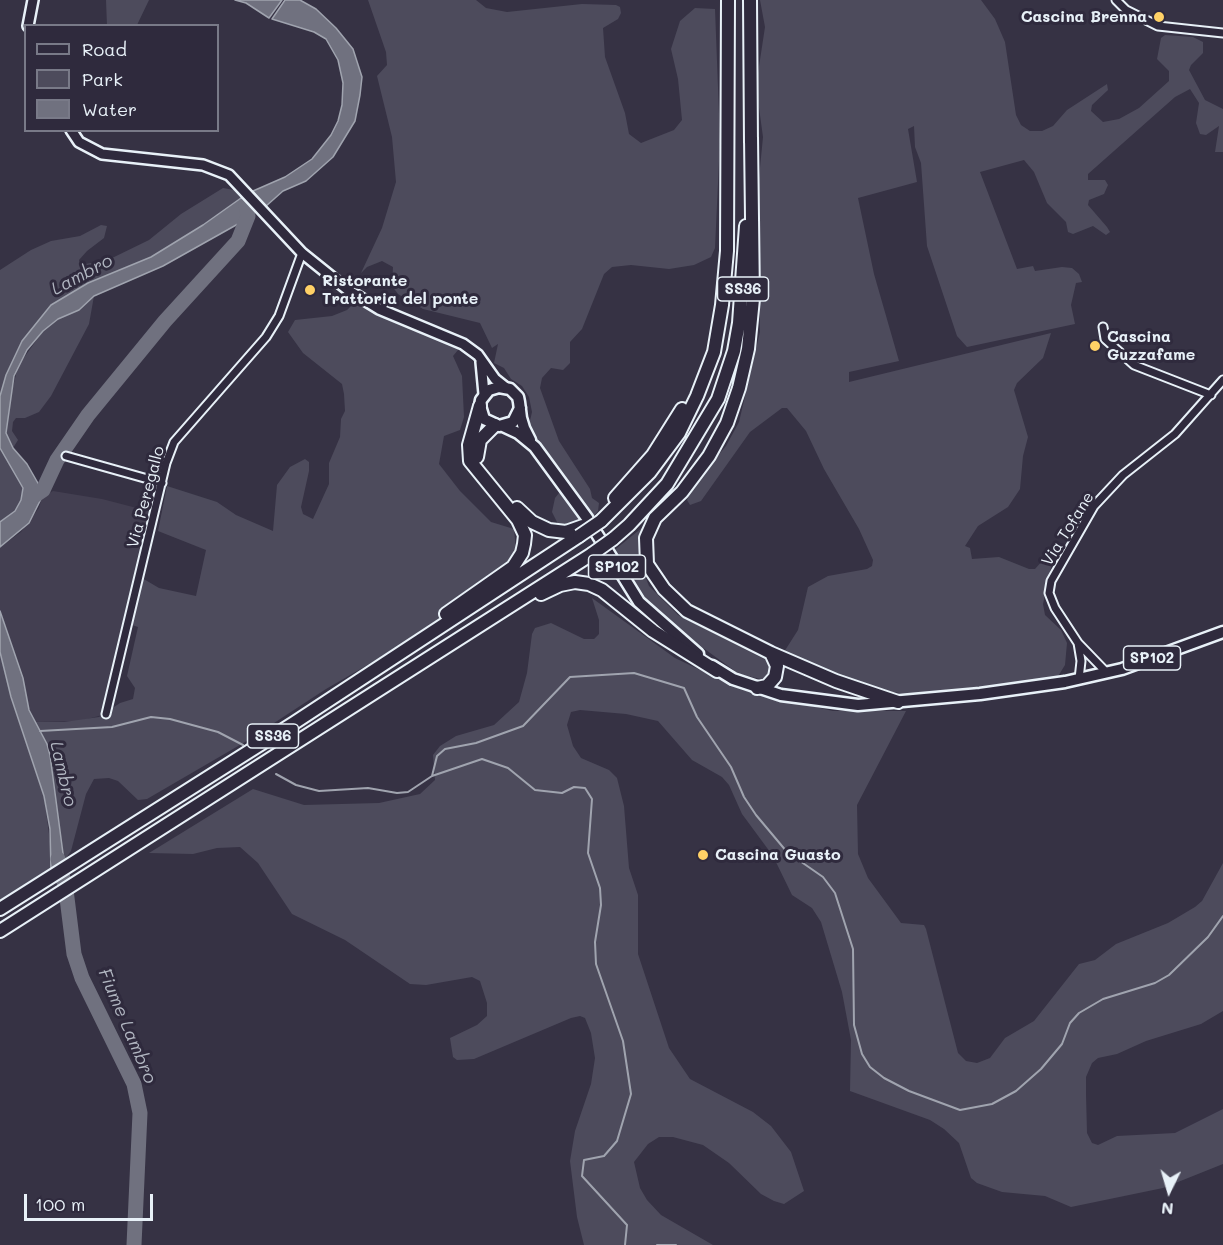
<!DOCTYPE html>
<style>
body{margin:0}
#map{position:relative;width:1223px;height:1245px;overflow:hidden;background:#363244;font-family:Mali,sans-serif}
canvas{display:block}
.legend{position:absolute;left:24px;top:24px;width:195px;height:108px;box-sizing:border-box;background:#2f2a3d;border:2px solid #797a88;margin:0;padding:8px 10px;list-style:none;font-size:18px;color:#e8f1f8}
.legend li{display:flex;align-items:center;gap:12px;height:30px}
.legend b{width:30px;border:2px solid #797a88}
.north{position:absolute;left:1139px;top:1161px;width:60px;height:60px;-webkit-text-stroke:4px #2f2a3d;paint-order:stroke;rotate:185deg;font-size:16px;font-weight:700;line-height:24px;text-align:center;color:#e8f1f8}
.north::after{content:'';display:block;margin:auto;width:21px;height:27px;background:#e8f1f8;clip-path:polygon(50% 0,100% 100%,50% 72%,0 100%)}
.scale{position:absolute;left:24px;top:1194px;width:129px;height:27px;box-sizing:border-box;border:3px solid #e8f1f8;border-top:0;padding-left:8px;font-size:18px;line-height:21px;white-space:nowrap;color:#e8f1f8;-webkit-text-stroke:4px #2f2a3d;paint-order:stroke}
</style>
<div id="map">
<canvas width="1223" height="1245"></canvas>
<ul class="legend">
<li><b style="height:8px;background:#2f2a3d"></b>Road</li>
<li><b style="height:16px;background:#4d4b5c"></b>Park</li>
<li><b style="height:16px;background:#70717f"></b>Water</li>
</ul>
<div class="north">N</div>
<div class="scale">100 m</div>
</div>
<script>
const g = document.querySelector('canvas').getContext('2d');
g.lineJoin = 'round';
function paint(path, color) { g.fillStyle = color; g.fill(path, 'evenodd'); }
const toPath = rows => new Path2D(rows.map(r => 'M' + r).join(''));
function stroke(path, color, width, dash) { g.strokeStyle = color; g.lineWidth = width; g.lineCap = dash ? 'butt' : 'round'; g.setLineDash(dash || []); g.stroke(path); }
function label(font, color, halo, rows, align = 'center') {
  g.font = font + ' Mali,sans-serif'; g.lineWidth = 6; g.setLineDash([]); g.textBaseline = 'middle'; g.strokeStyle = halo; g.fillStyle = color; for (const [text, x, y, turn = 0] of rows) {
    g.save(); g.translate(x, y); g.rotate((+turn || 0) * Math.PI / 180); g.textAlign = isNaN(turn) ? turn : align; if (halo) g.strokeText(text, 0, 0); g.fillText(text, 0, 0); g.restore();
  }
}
const built = toPath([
 [53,491,102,499,156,513,106,714,80,721,35,722,29,710,24,678,0,611,0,547,21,532,39,508,42,497]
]);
const green = toPath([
 [106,0,149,0,137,25,107,26],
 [368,0,476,0,486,8,507,12,582,4,616,5,620,7,621,13,618,19,603,28,605,57,625,113,629,134,641,143,674,130,682,120,678,79,671,49,680,21,695,8,715,9,720,140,715,248,711,257,694,265,669,269,631,265,612,267,604,274,582,329,570,342,570,363,563,370,551,368,542,378,540,388,559,441,590,489,592,498,599,503,598,511,592,518,567,528,558,524,552,512,555,498,567,483,533,435,529,425,532,412,529,397,522,386,511,379,504,368,494,363,498,344,492,348,480,323,423,309,398,294,392,286,393,267,382,261,367,267,361,273,382,228,396,182,392,137,377,76,387,65,386,52],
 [760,0,981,0,995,19,1005,42,1016,115,1021,125,1030,131,1042,131,1053,126,1067,110,1107,84,1108,90,1092,105,1091,111,1103,122,1119,119,1139,108,1169,81,1169,71,1157,59,1161,38,1165,35,1193,37,1203,42,1203,53,1191,65,1189,70,1205,100,1223,109,1223,152,1215,152,1219,126,1206,135,1200,134,1196,123,1199,103,1190,89,1175,97,1088,174,1088,180,1105,180,1108,185,1104,194,1089,200,1088,205,1107,227,1110,232,1106,235,1093,226,1073,234,1068,232,1066,222,1047,203,1034,172,1024,160,980,172,1017,269,1033,266,1035,271,1062,267,1072,268,1079,274,1082,282,1076,283,1071,305,1075,324,967,347,957,336,927,246,921,163,915,147,914,126,908,129,917,182,858,198,874,274,899,361,849,372,849,382,1051,333,1043,358,1017,383,1014,390,1028,437,1023,456,1020,489,1008,507,978,526,965,546,970,548,972,559,999,557,1029,569,1035,569,1043,560,1048,559,1052,563,1043,604,1045,615,1061,630,1067,643,1065,665,1057,678,937,694,907,694,878,690,824,671,784,652,798,630,808,587,828,576,867,569,872,566,873,560,859,529,824,469,806,431,787,408,782,408,750,432,701,501,690,505,687,500,694,484,726,446,739,422,760,332,758,188,763,137,756,86,765,27],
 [223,188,234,190,241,198,203,225,151,257,88,283,51,305,22,341,6,375,0,396,0,270,31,250,51,241,80,236,101,225,107,226,104,238,87,251,79,260,80,265,108,260,149,240,181,214],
 [94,296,89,324,51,396,39,412,25,418,16,418,13,422,12,431,18,440,13,448,6,433,5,420,18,366,43,331,58,319,79,310],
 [360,297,463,344,453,356,462,376,464,417,460,430,444,436,439,464,460,491,491,522,514,529,516,550,513,562,461,604,409,641,326,689,245,742,147,799,138,800,118,781,109,778,94,779,86,794,71,851,64,861,50,754,35,722,64,722,99,717,120,703,133,699,135,688,127,676,138,627,132,625,142,578,159,588,196,596,206,550,158,531,167,486,217,502,236,515,273,531,277,485,290,467,305,459,309,462,309,471,301,507,303,514,313,519,329,484,329,463,340,437,341,419,345,411,344,394,342,384,303,353,288,332,295,320,332,316,347,310],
 [0,448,23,488,21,500,15,511,0,522],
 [643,527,638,558,649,586,678,615,770,662,769,674,765,680,739,674,666,621,642,597,612,552],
 [592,598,675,658,742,690,833,711,906,711,857,805,858,854,868,878,901,923,924,925,926,929,958,1053,966,1061,977,1063,990,1058,1005,1038,1034,1021,1079,964,1095,960,1116,944,1168,923,1195,907,1202,901,1223,863,1223,1011,1201,1024,1146,1041,1117,1054,1098,1058,1092,1063,1086,1077,1086,1094,1087,1133,1092,1143,1098,1145,1117,1136,1175,1133,1223,1109,1223,1164,1163,1188,1071,1207,1045,1196,1002,1192,977,1183,971,1178,959,1143,944,1129,930,1120,850,1091,851,1040,842,992,821,922,812,908,792,895,773,856,742,814,729,785,722,777,692,760,658,721,626,714,580,710,571,712,567,725,573,746,581,758,609,770,617,778,624,806,629,868,638,895,638,954,669,1048,690,1079,753,1112,771,1126,791,1152,804,1191,784,1204,774,1201,761,1194,729,1163,703,1145,673,1137,659,1137,648,1144,634,1162,640,1188,647,1200,661,1215,713,1245,584,1245,577,1217,570,1161,575,1131,591,1084,595,1058,591,1033,585,1018,580,1016,571,1018,474,1059,457,1060,453,1057,450,1038,477,1025,487,1016,487,1003,480,981,472,977,426,985,410,984,345,940,292,914,258,863,240,847,217,848,193,854,149,853,253,789,304,805,379,803,420,794,435,780,433,755,440,746,456,736,494,725,519,702,527,673,532,634,535,628,551,623,584,639,594,639,599,634,599,620],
 [0,653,11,697,44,796,51,849,51,870,0,903]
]);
const water = toPath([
 [235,0,282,0,269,18,246,3,235,0],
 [285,0,300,0,316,9,336,28,353,49,362,77,360,95,355,121,333,157,306,181,283,191,265,207,253,191,285,177,312,159,331,135,338,121,342,105,343,83,338,60,326,39,314,32,272,19,285,0],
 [241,198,254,215,163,266,94,296,79,310,58,319,43,331,27,350,14,376,6,433,13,448,27,464,39,485,42,497,29,523,0,547,0,522,15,511,21,500,23,488,0,448,0,396,6,375,22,341,51,305,88,283,151,257,203,225,241,198],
 [0,611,23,678,29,710,47,744,50,755,64,861,51,870,50,829,44,796,11,697,0,652,0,611]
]);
const stream = toPath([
 [40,731,112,727,151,717,170,719,218,732,243,745],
 [276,774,296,785,319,791,368,788,397,793,408,792,432,776,482,759,508,768,535,790,562,793,574,787,585,788,592,799,588,853,600,888,601,905,595,942,596,964,623,1041,631,1094,617,1141,604,1156,584,1160,582,1176,627,1225,625,1245],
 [432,776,437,756,445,749,476,743,523,726,570,677,634,673,684,688,697,717,731,767,744,797,756,815,787,852,823,877,835,893,853,949,854,1025,862,1054,870,1067,884,1078,909,1091,960,1110,992,1104,1016,1091,1041,1069,1062,1044,1070,1023,1079,1013,1103,999,1155,983,1169,975,1208,937,1223,916],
 [657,1245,676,1245]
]);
const river = toPath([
 [34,496,43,490,57,460,88,415,165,321,238,241,248,216,246,205],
 [58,859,66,890,74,954,82,978,134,1084,140,1113,134,1245]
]);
const minor = toPath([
 [1116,0,1126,10,1158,26,1223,33],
 [1103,327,1105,339,1134,365,1211,395],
 [66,456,162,483],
 [1078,643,1081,661,1079,679],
 [1107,673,1078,643,1055,608,1049,593,1051,581,1094,506,1123,475,1175,434,1223,380],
 [106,714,166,463,174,442,266,337,279,316,302,253],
 [801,857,803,856]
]);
const tertiary = toPath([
 [28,26,33,0],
 [71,130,79,142,102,154,203,165,229,175,302,253,348,290,379,309,463,344,478,355,495,379,505,387],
 [481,362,484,394]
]);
const primary = toPath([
 [520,408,513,422,499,426,484,419,480,406,481,400,489,390,499,387,510,389,518,397,519,402,521,418,524,428,530,440],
 [503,426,518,433,535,447,587,518,639,602,698,654],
 [712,666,733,679,781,695,858,705,980,694,1065,682,1122,669,1223,632]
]);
const trunk = toPath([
 [750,0,751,143],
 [751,137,753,299,748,349,739,388,727,423,709,456,682,492,655,518,646,538,647,564,664,589,687,611,771,653,836,681,898,702],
 [477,457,480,440,495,425],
 [615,498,653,455,682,409],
 [517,508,532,522,549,530,566,532,583,526],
 [601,521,650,472,679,433,697,396,714,352,722,305,727,251,728,0],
 [613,539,629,525,667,484,718,399,734,351,739,323,746,226],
 [541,594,560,585,575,582,589,584,602,590,653,631,717,671],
 [446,614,513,567,522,553,524,544,525,535,518,520,470,461,469,445,480,406],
 [757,688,767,686,775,677,777,666,771,653],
 [0,909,294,723,579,536],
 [0,931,592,554]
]);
const trunkBridge = toPath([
 [579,536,601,521],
 [592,554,613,539]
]);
const markers = [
 [1159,17,6,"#ffd166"],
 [310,290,6,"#ffd166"],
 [1095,346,6,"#ffd166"],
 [703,855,6,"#ffd166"]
];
const shields = [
 [743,289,51],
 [617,567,57],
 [1152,658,57],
 [273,736,51]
];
const shieldNames = [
 ["SS36",743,289],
 ["SP102",617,567],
 ["SP102",1152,658],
 ["SS36",273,736]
];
const poiNames = [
 ["Cascina Brenna",1147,17,"right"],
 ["Ristorante",322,281],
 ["Trattoria del ponte",322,299],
 ["Cascina",1107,337],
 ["Guzzafame",1107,355],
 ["Cascina Guasto",715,855]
];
const streetNames = [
 ["Via Peregallo",146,497,-75],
 ["Via Tofane",1068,529,-58]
];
const waterNames = [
 ["Lambro",82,275,-28],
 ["Lambro",63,774,77],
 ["Fiume Lambro",127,1026,67]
];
paint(built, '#433f51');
paint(green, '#4d4b5c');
paint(water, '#70717f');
stroke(water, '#a0a4af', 1.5);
stroke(stream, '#a0a4af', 2);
stroke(river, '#70717f', 15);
stroke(minor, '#e8f1f8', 11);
stroke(tertiary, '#e8f1f8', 14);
stroke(primary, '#e8f1f8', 15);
stroke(trunk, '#e8f1f8', 16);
stroke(minor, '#2f2a3d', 7);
stroke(tertiary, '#2f2a3d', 9);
stroke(primary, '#2f2a3d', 10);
stroke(trunk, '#2f2a3d', 12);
stroke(trunkBridge, '#e8f1f8', 16, []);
stroke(trunkBridge, '#2f2a3d', 12);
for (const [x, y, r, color] of markers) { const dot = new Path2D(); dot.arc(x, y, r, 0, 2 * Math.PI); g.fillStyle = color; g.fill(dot); stroke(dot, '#2f2a3d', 2); }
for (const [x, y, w] of shields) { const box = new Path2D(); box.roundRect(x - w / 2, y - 12, w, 24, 4.5); g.fillStyle = '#2f2a3d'; g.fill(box); stroke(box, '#e8f1f8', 1.5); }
label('bold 15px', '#e8f1f8', null, shieldNames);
label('bold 16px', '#e8f1f8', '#2f2a3d', poiNames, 'left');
label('16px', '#e8f1f8', '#2f2a3d', streetNames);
label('italic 18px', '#b2b7c2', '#2f2a3d', waterNames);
</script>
